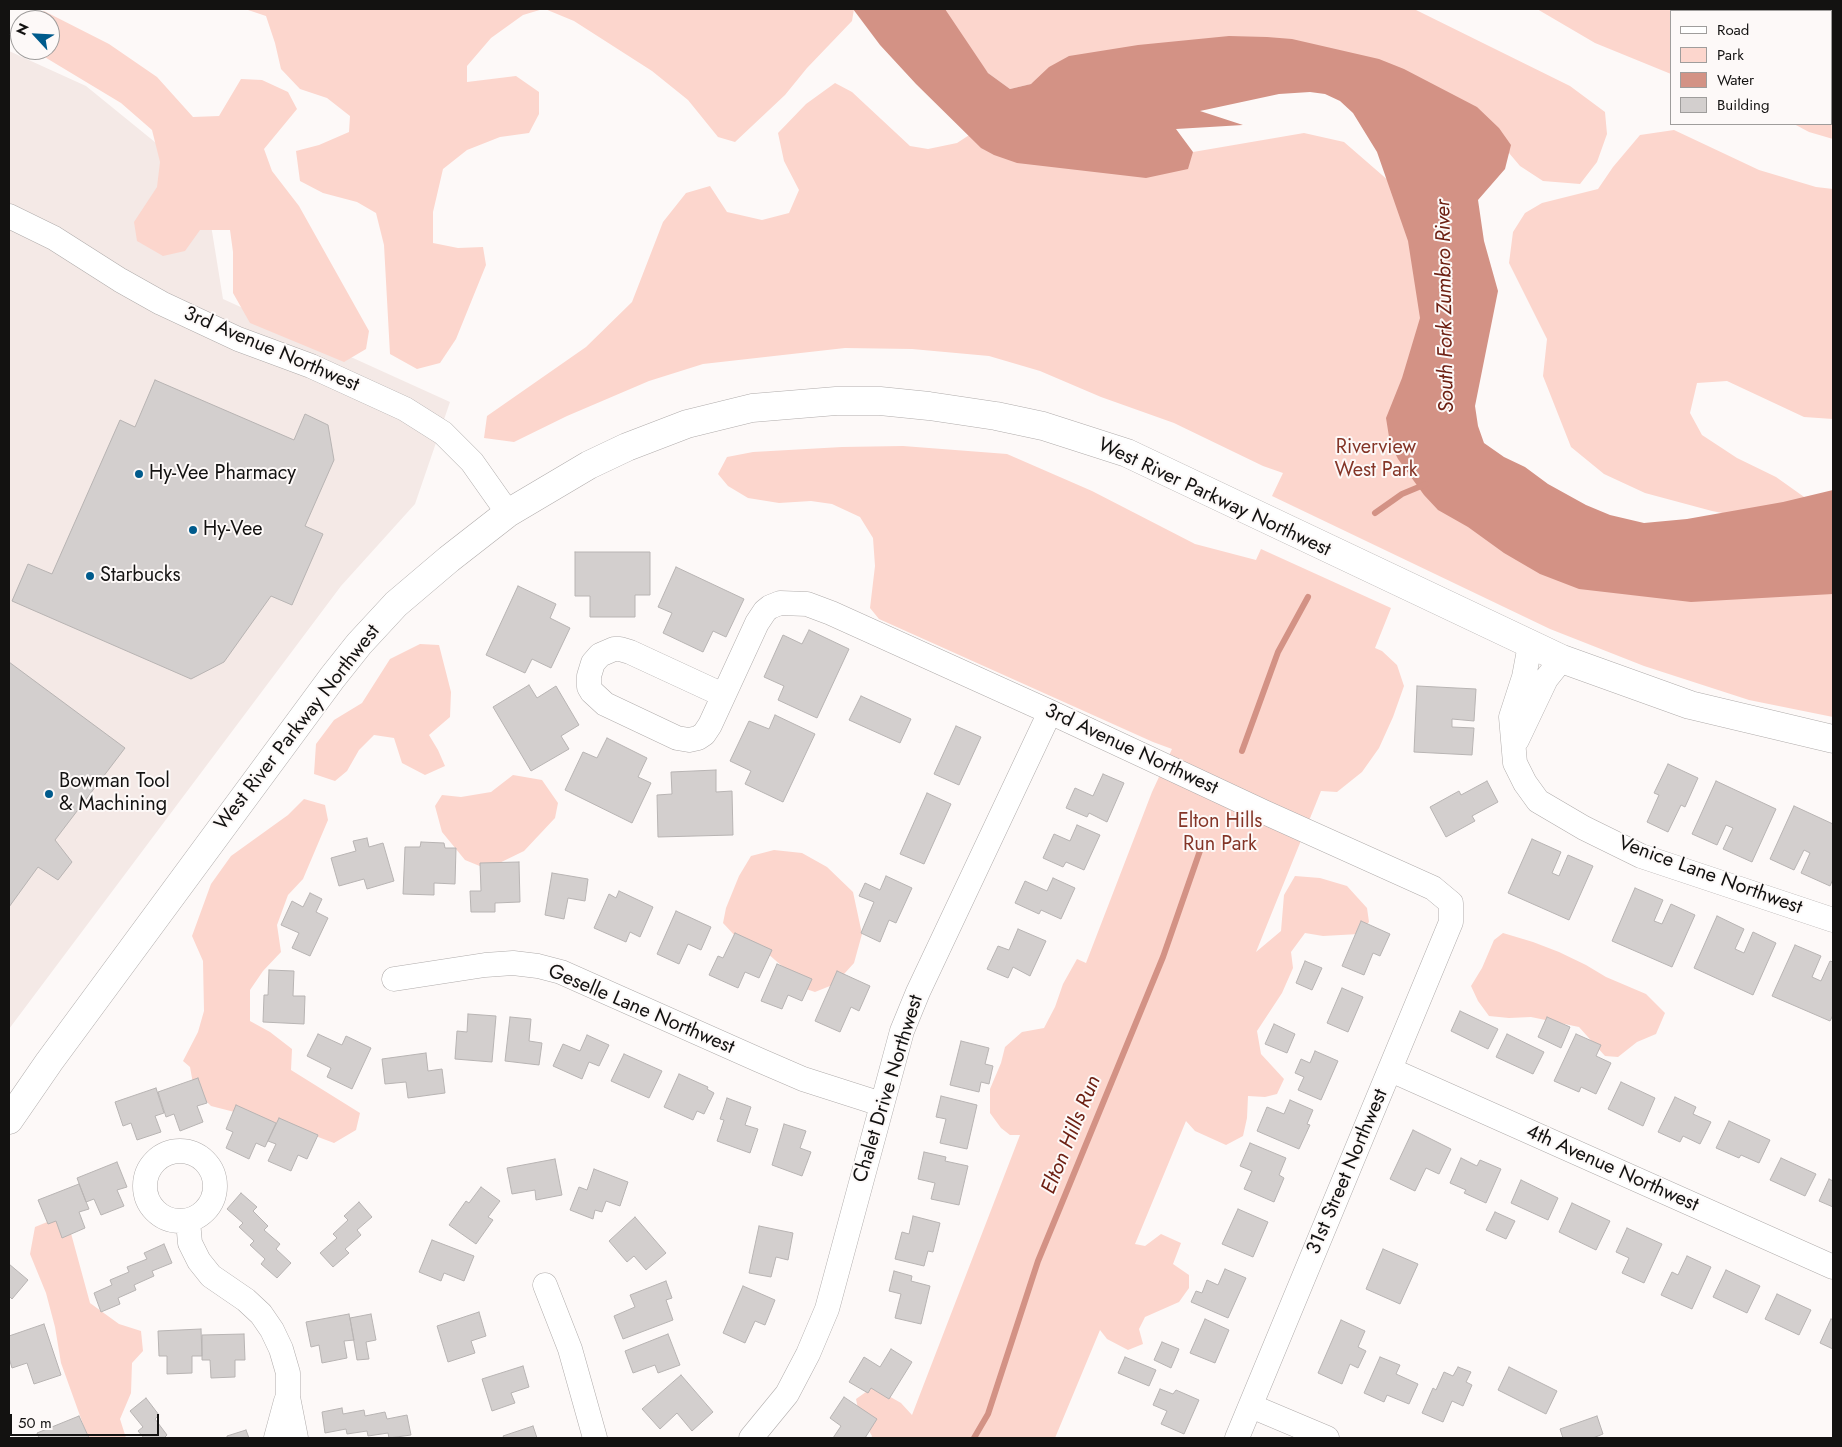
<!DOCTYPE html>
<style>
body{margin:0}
#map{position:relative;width:1842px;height:1447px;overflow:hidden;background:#fdf9f8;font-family:Jost,sans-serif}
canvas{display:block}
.frame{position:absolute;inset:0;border:10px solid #131211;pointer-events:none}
.legend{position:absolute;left:1670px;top:10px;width:162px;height:115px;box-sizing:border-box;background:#fdf9f8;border:1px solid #9f9d9c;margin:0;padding:6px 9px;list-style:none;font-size:15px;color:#131211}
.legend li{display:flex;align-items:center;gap:10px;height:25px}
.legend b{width:25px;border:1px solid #9f9d9c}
.north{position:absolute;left:10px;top:10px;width:50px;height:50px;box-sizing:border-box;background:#fdf9f8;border:1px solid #9f9d9c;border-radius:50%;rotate:295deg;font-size:14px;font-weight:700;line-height:20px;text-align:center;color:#131211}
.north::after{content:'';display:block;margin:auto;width:18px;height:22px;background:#005b8c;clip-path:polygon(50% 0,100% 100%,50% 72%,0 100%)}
.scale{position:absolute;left:10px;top:1414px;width:149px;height:22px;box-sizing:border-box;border:2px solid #131211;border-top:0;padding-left:6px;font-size:15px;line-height:18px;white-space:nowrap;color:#131211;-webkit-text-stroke:4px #fdf9f8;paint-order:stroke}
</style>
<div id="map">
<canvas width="1842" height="1447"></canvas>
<div class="frame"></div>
<ul class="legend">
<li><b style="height:6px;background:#fff"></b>Road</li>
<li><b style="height:14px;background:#fcd6cd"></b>Park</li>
<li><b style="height:14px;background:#d39285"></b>Water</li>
<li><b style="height:14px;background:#d3cfce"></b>Building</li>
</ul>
<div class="north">N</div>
<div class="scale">50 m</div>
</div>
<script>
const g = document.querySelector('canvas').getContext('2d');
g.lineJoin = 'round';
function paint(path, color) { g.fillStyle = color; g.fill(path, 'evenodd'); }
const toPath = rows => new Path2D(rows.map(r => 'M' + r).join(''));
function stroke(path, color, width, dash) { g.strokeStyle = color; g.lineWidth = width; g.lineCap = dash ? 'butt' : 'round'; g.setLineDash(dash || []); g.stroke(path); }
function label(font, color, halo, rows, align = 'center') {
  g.font = font + ' Jost,sans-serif'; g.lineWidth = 4; g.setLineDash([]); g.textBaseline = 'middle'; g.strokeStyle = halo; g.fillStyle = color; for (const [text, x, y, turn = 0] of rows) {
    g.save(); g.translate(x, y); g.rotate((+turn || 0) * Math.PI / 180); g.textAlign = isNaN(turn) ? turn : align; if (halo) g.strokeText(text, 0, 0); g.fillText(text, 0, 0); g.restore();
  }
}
const built = toPath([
 [9,51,86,86,204,182,223,299,450,402,415,504,341,586,9,1029]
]);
const green = toPath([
 [245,9,543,9,523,15,491,38,467,66,467,82,516,76,539,92,539,114,529,133,500,137,467,150,443,169,433,212,433,243,458,248,483,247,486,265,456,339,440,363,417,369,390,354,384,245,376,213,357,202,323,193,300,181,296,151,319,145,349,132,350,116,327,98,300,89,281,69,275,43,266,16],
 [545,9,854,9,852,21,807,68,785,95,735,142,718,137,688,100,652,71,574,21],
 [936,9,1414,9,1570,86,1605,112,1607,134,1597,162,1580,184,1543,181,1520,166,1498,140,1407,79,1053,79,1010,89,988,73],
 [1537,9,1786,9,1786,11,1671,11,1671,74,1595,43],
 [1807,9,1833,9,1833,139,1809,132,1794,124,1831,124,1831,11,1805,11],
 [44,11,109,44,157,77,193,117,219,116,241,79,262,80,288,92,297,109,264,149,272,171,299,206,369,331,366,349,344,362,250,323,233,293,233,252,230,230,200,230,185,251,163,256,137,241,134,222,157,187,160,162,152,130,121,103,33,50,50,50,50,20,32,20],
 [835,83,852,92,910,146,928,149,957,143,977,130,1177,163,1193,152,1304,133,1344,142,1397,188,1444,404,1514,513,1833,546,1833,717,1749,700,1644,666,1550,629,1272,496,1283,473,1263,466,1174,423,1101,397,1040,371,989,356,912,349,845,348,703,364,649,381,567,416,514,442,484,438,487,416,586,347,632,302,663,222,686,193,710,186,727,212,762,220,789,213,799,190,784,161,778,133,806,104],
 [1674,130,1759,170,1816,187,1833,189,1833,419,1804,417,1727,381,1697,383,1690,413,1702,435,1737,458,1776,477,1807,499,1773,523,1712,511,1645,493,1604,474,1571,447,1543,376,1547,339,1509,263,1513,232,1525,213,1542,203,1598,189,1613,167,1640,135],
 [903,446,1007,454,1092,491,1195,544,1256,560,1261,549,1391,608,1375,648,1382,651,1397,665,1404,686,1393,717,1379,748,1362,772,1337,792,1321,791,1256,952,1281,931,1284,895,1295,876,1320,878,1347,886,1367,908,1369,922,1359,934,1323,936,1305,933,1291,952,1293,968,1282,993,1257,1031,1261,1054,1284,1079,1277,1094,1265,1097,1248,1096,1247,1118,1243,1136,1226,1145,1195,1131,1186,1121,1135,1244,1145,1246,1161,1234,1181,1243,1173,1264,1189,1275,1189,1288,1179,1302,1145,1317,1139,1329,1143,1344,1128,1350,1107,1339,1100,1330,1055,1438,871,1438,872,1436,859,1414,856,1399,873,1387,901,1403,912,1415,1020,1135,1010,1135,1001,1128,990,1113,990,1089,1001,1063,1005,1047,1022,1032,1044,1028,1055,1007,1063,984,1077,959,1086,963,1152,792,1172,749,1153,742,879,619,870,608,875,566,873,538,860,517,832,504,811,501,779,503,748,498,728,486,718,474,727,457,753,452,842,447],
 [420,644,439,645,451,692,450,717,429,735,438,750,445,766,425,775,402,763,394,738,374,735,359,750,347,771,335,781,314,774,316,744,334,720,362,703,390,659],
 [513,775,542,780,558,803,555,818,524,851,487,869,465,860,442,832,435,806,442,795,461,797,491,792],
 [304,799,325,805,328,820,303,879,288,895,277,925,281,952,263,971,250,990,250,1021,270,1032,292,1049,291,1070,360,1113,356,1130,334,1143,289,1126,211,1106,194,1089,190,1067,183,1061,198,1032,204,1011,203,961,192,936,211,884,231,856,288,815],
 [774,850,802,853,827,867,853,892,862,934,854,963,835,984,815,992,794,985,783,967,759,946,737,938,723,923,726,908,739,876,751,856],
 [1503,933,1533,942,1559,952,1586,965,1606,977,1646,994,1665,1013,1656,1034,1637,1042,1618,1057,1605,1056,1579,1027,1531,1017,1509,1018,1489,1016,1478,1001,1471,986,1482,968,1494,940],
 [57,1218,69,1226,90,1303,119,1324,141,1331,143,1351,132,1363,131,1393,120,1419,126,1438,88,1438,61,1363,55,1327,46,1293,30,1254,35,1227]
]);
const water = toPath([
 [853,9,945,9,988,73,1010,89,1031,84,1049,67,1069,56,1138,45,1229,36,1267,37,1292,39,1379,59,1404,69,1477,107,1499,128,1511,145,1505,169,1478,200,1484,241,1498,291,1475,406,1478,426,1484,443,1504,457,1525,467,1548,484,1586,505,1610,515,1644,523,1687,519,1783,502,1833,490,1833,594,1691,602,1579,589,1540,574,1504,553,1468,527,1438,510,1424,495,1398,459,1390,443,1386,418,1402,378,1420,318,1408,241,1377,152,1353,113,1340,101,1325,94,1310,92,1279,94,1200,111,1243,125,1176,129,1193,152,1188,169,1146,178,1017,163,994,155,981,148,916,84,880,45]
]);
const stream = toPath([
 [1375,513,1402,494,1426,484],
 [1242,751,1278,652,1308,597],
 [974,1438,988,1414,1038,1261,1163,957,1202,845]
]);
const building = toPath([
 [155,380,294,440,305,414,328,425,334,460,305,526,323,534,292,605,271,596,224,662,191,679,12,601,28,564,52,574,120,420,135,427,155,380],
 [575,552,650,552,650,595,635,595,635,617,590,617,590,596,575,596,575,552],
 [676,567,744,599,726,637,713,631,703,652,663,633,672,613,658,607,676,567],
 [518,586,556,604,550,618,570,628,551,668,532,659,525,673,486,655,518,586],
 [809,630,849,649,817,718,778,700,784,686,764,677,783,635,802,644,809,630],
 [9,662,125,748,55,840,72,862,58,880,38,867,9,907,9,662],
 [529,685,537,698,556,686,579,725,561,736,569,749,531,771,493,707,529,685],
 [1417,686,1476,689,1474,721,1452,719,1452,727,1474,728,1472,755,1414,752,1417,686],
 [861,696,911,719,900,743,849,720,861,696],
 [775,715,815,734,783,802,745,784,751,771,730,761,749,721,769,729,775,715],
 [956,726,981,737,959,785,934,774,956,726],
 [607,738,647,758,638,777,651,783,632,823,565,790,583,752,597,758,607,738],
 [1668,764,1698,778,1685,807,1681,805,1668,832,1647,822,1659,795,1654,793,1668,764],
 [716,770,716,792,732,791,733,835,658,837,657,795,672,794,671,772,716,770],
 [1103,774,1124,783,1107,822,1089,813,1087,817,1066,808,1075,788,1093,796,1103,774],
 [1487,781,1498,802,1472,816,1475,821,1446,837,1430,807,1459,791,1461,795,1487,781],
 [1716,781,1776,809,1752,862,1723,849,1733,828,1726,825,1717,845,1692,834,1716,781],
 [927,793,951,804,924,864,900,854,927,793],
 [1794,806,1833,824,1833,879,1830,886,1801,873,1810,853,1804,850,1794,870,1770,859,1794,806],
 [1077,825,1100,835,1084,870,1066,862,1063,867,1043,858,1054,834,1070,841,1077,825],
 [367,838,369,847,383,843,394,881,367,889,364,879,339,886,331,858,356,851,353,841,367,838],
 [1532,839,1561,852,1552,873,1559,876,1568,855,1593,866,1569,920,1508,893,1532,839],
 [421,842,444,843,445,848,456,848,455,884,434,883,434,895,403,894,405,847,420,847,421,842],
 [519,862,520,902,495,903,495,912,471,912,470,891,481,891,480,863,519,862],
 [552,873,588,879,585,901,568,898,564,919,545,915,552,873],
 [886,876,912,888,896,923,889,920,880,942,861,933,874,902,859,896,865,883,880,890,886,876],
 [1053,878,1075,888,1061,919,1041,910,1039,914,1015,903,1025,881,1047,891,1053,878],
 [1635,888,1663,900,1654,921,1662,924,1671,904,1695,915,1672,967,1612,941,1635,888],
 [619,891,653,907,640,937,630,932,626,942,594,928,609,894,616,898,619,891],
 [310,893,322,899,316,912,328,918,310,956,292,948,299,933,281,925,292,901,303,907,310,893],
 [676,911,711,927,701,950,688,944,679,964,657,954,676,911],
 [1717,916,1744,929,1735,949,1744,953,1753,932,1776,943,1753,995,1694,968,1717,916],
 [1361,921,1390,934,1380,956,1373,953,1364,975,1342,966,1361,921],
 [1018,929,1046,941,1030,976,1013,967,1008,978,987,969,998,946,1009,950,1018,929],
 [735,933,772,950,759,978,745,972,738,988,709,975,718,956,723,958,735,933],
 [1795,945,1821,956,1812,977,1821,981,1830,961,1833,962,1833,1015,1830,1021,1772,996,1795,945],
 [1305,961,1322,968,1312,990,1296,983,1305,961],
 [777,964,812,979,802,1001,788,995,782,1009,761,1001,777,964],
 [269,970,294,971,293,996,305,996,304,1024,263,1022,264,995,268,995,269,970],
 [837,971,870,986,859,1011,851,1007,840,1032,815,1021,837,971],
 [1342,988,1363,997,1348,1032,1327,1023,1342,988],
 [1460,1011,1498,1029,1488,1049,1451,1031,1460,1011],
 [468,1014,496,1016,492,1062,455,1059,457,1031,467,1032,468,1014],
 [510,1017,531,1019,529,1041,542,1043,539,1065,505,1061,510,1017],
 [1547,1017,1570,1027,1561,1048,1538,1037,1547,1017],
 [1274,1024,1295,1034,1287,1053,1265,1044,1274,1024],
 [318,1034,342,1045,346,1036,371,1048,352,1089,327,1077,331,1068,307,1056,318,1034],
 [1507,1034,1544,1052,1533,1074,1496,1057,1507,1034],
 [1576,1034,1601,1045,1596,1056,1611,1063,1596,1094,1581,1087,1579,1092,1554,1081,1576,1034],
 [587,1035,609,1045,599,1066,589,1062,582,1079,553,1066,563,1044,580,1051,587,1035],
 [961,1041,989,1048,985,1064,993,1066,989,1084,981,1082,979,1092,950,1085,961,1041],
 [1315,1051,1338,1061,1321,1100,1298,1090,1304,1077,1295,1073,1301,1059,1310,1063,1315,1051],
 [426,1053,428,1071,442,1069,445,1093,408,1098,406,1082,385,1084,382,1059,426,1053],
 [624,1054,662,1071,649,1098,611,1081,624,1054],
 [679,1074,708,1087,707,1089,714,1093,704,1114,697,1111,693,1120,664,1107,679,1074],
 [198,1078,207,1103,197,1106,203,1122,180,1131,174,1114,166,1117,158,1092,198,1078],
 [1621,1082,1655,1098,1643,1126,1608,1109,1621,1082],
 [156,1088,164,1113,155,1116,161,1132,137,1140,131,1123,123,1126,115,1102,156,1088],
 [941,1096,977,1105,967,1149,940,1143,946,1119,936,1117,941,1096],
 [1675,1097,1696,1107,1693,1114,1711,1122,1700,1144,1683,1136,1680,1142,1658,1132,1675,1097],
 [727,1098,751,1107,745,1125,758,1129,750,1153,717,1141,724,1120,720,1119,727,1098],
 [1290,1100,1313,1110,1307,1124,1310,1125,1299,1149,1257,1131,1267,1107,1284,1114,1290,1100],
 [236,1105,276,1123,265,1147,256,1143,249,1159,226,1148,233,1132,226,1129,236,1105],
 [279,1118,318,1135,307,1159,298,1155,291,1171,268,1161,276,1144,268,1141,279,1118],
 [1729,1121,1770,1140,1759,1163,1741,1155,1739,1158,1716,1148,1729,1121],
 [784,1124,806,1131,800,1148,811,1152,802,1176,772,1165,784,1124],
 [1413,1130,1451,1149,1439,1174,1426,1168,1415,1191,1390,1179,1413,1130],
 [1250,1143,1286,1158,1279,1175,1284,1178,1274,1202,1244,1189,1252,1171,1240,1166,1250,1143],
 [924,1152,946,1157,945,1161,968,1166,959,1205,931,1199,935,1183,918,1179,924,1152],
 [1461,1158,1477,1166,1480,1160,1501,1169,1486,1203,1464,1193,1466,1190,1450,1183,1461,1158],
 [1781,1158,1816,1174,1805,1196,1770,1180,1781,1158],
 [555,1159,562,1195,536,1200,535,1190,512,1194,507,1168,555,1159],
 [117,1162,127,1187,117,1190,124,1206,101,1215,94,1199,86,1202,77,1178,117,1162],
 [594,1169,628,1182,620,1206,606,1201,602,1212,595,1210,593,1219,570,1210,579,1187,587,1190,594,1169],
 [1829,1179,1833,1181,1833,1207,1819,1201,1829,1179],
 [1521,1180,1558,1198,1548,1220,1511,1203,1521,1180],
 [79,1184,89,1209,79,1212,85,1228,62,1238,56,1221,48,1224,38,1200,79,1184],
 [481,1187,500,1201,488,1217,493,1220,476,1244,449,1225,466,1201,469,1203,481,1187],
 [241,1193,257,1207,253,1211,268,1226,264,1230,280,1244,276,1249,291,1263,277,1278,261,1264,265,1259,250,1245,254,1241,239,1227,243,1223,227,1209,241,1193],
 [359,1202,372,1217,357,1230,361,1235,345,1249,349,1253,333,1267,320,1253,337,1238,333,1234,348,1220,344,1216,359,1202],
 [1572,1203,1610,1221,1596,1250,1559,1232,1572,1203],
 [1238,1209,1268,1222,1253,1257,1222,1244,1238,1209],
 [1495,1212,1515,1221,1506,1239,1486,1230,1495,1212],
 [913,1216,940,1223,933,1252,928,1251,924,1266,895,1259,902,1232,909,1234,913,1216],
 [635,1217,666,1253,646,1270,634,1256,627,1262,609,1241,635,1217],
 [759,1226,793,1233,788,1260,776,1257,771,1277,749,1273,759,1226],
 [1627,1228,1662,1244,1644,1283,1622,1273,1629,1258,1616,1252,1627,1228],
 [432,1240,474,1256,464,1281,444,1273,441,1281,419,1272,432,1240],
 [164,1244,172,1263,152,1271,154,1276,134,1285,136,1290,118,1298,120,1304,101,1312,94,1293,112,1285,110,1280,129,1272,127,1267,147,1259,144,1253,164,1244],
 [1383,1249,1418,1264,1400,1304,1366,1289,1383,1249],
 [1687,1256,1711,1267,1692,1309,1661,1295,1672,1272,1678,1275,1687,1256],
 [9,1264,28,1280,12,1299,9,1296,9,1264],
 [1225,1269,1246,1278,1228,1318,1191,1302,1196,1291,1202,1293,1207,1280,1218,1285,1225,1269],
 [1726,1270,1760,1286,1747,1313,1713,1297,1726,1270],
 [894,1271,912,1276,911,1281,930,1286,921,1324,895,1318,901,1294,889,1291,894,1271],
 [666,1281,672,1298,666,1300,673,1320,623,1339,614,1316,635,1307,630,1295,666,1281],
 [743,1286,775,1300,765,1325,755,1321,745,1343,723,1333,743,1286],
 [1777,1294,1811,1310,1799,1335,1765,1319,1777,1294],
 [479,1312,486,1336,471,1341,475,1353,448,1362,437,1326,479,1312],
 [349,1314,354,1340,344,1341,347,1358,322,1363,319,1345,311,1347,306,1322,349,1314],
 [371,1314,376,1340,366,1342,369,1359,357,1360,350,1318,371,1314],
 [1205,1319,1229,1330,1215,1363,1190,1353,1205,1319],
 [1831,1319,1833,1320,1833,1349,1820,1343,1831,1319],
 [1341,1320,1365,1331,1358,1347,1366,1351,1358,1368,1350,1364,1342,1384,1318,1373,1341,1320],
 [44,1324,61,1375,34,1384,27,1363,12,1368,9,1358,9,1336,44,1324],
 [201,1329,202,1356,192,1356,192,1373,167,1374,167,1356,159,1356,158,1331,201,1329],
 [244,1334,245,1360,235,1360,235,1377,211,1378,210,1360,202,1360,202,1335,244,1334],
 [668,1334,680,1365,658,1373,655,1365,633,1373,625,1351,668,1334],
 [1162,1342,1179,1349,1171,1368,1154,1360,1162,1342],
 [891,1349,912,1362,889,1399,871,1388,868,1393,849,1382,864,1357,880,1367,891,1349],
 [1125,1357,1156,1370,1149,1386,1118,1373,1125,1357],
 [1380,1357,1400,1365,1396,1374,1418,1384,1409,1404,1387,1395,1384,1402,1364,1393,1380,1357],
 [523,1366,529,1387,511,1393,515,1403,492,1411,482,1379,523,1366],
 [1458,1367,1471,1372,1466,1382,1472,1385,1463,1406,1452,1401,1443,1422,1422,1413,1433,1388,1436,1390,1444,1372,1453,1376,1458,1367],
 [1509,1367,1557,1391,1546,1414,1498,1390,1509,1367],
 [681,1375,713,1412,692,1431,677,1413,660,1429,642,1409,681,1375],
 [1160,1389,1173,1394,1176,1390,1199,1400,1184,1434,1161,1424,1167,1411,1153,1405,1160,1389],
 [844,1397,877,1419,865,1438,833,1438,841,1426,830,1418,844,1397],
 [146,1398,159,1415,155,1419,167,1435,164,1438,144,1438,138,1431,143,1427,130,1411,146,1398],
 [342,1408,343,1414,364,1410,365,1416,385,1412,387,1419,407,1415,411,1435,389,1438,388,1433,368,1436,367,1431,347,1434,346,1429,325,1433,322,1412,342,1408],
 [79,1416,89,1438,39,1438,37,1433,79,1416],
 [1597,1416,1603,1434,1593,1438,1563,1438,1560,1429,1597,1416],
 [533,1426,537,1438,504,1438,503,1436,533,1426],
 [246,1430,249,1438,227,1438,227,1436,246,1430]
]);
const minor = toPath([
 [9,216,54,238,120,280,161,303,238,339,311,366,405,409,443,433,472,462,508,513],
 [1530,645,1524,677,1511,717,1515,763,1525,783,1538,801,1584,828,1641,856,1833,920],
 [723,695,630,652,620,649,614,649,600,655,593,663,589,676,589,687,592,692,605,704,677,738,689,740,698,738,704,734,710,725,757,623,765,611,770,607,780,603,807,604,831,613,1050,712,1264,812,1433,888,1451,903,1451,922,1237,1438],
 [1517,740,1546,679,1562,659],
 [394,979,485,965,513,963,538,966,561,972,759,1060,803,1079,881,1104],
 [1391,1070,1833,1267],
 '145 1186a35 35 0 1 1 70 0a35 35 0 1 1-70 0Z',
 [188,1221,190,1243,199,1261,211,1276,246,1300,261,1314,272,1330,281,1349,288,1373,288,1397,296,1438],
 [545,1285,570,1349,595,1438],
 [1251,1406,1327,1438],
 [276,1438,286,1401],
 [751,1438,787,1394,808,1354,827,1309,902,1031,918,992,1050,712]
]);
const major = toPath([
 [9,1120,49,1062,332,678,359,644,396,604,449,559,508,513,589,465,627,447,687,424,752,408,836,401,880,401,929,406,996,416,1043,426,1127,453,1562,659,1690,705,1833,739]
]);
const markers = [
 [139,474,5,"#005b8c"],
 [193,530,5,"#005b8c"],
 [90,576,5,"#005b8c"],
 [49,794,5,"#005b8c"]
];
const streetNames = [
 ["3rd Avenue Northwest",271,350,23],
 ["West River Parkway Northwest",1214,498,25],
 ["West River Parkway Northwest",298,728,-52],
 ["3rd Avenue Northwest",1131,750,25],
 ["Venice Lane Northwest",1710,876,20],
 ["Geselle Lane Northwest",641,1010,23],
 ["Chalet Drive Northwest",889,1089,-73],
 ["4th Avenue Northwest",1612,1169,24],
 ["31st Street Northwest",1348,1172,-67]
];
const parkNames = [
 ["Riverview",1376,448],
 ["West Park",1376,471],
 ["Elton Hills",1220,822],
 ["Run Park",1220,845]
];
const poiNames = [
 ["Hy-Vee Pharmacy",149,474],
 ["Hy-Vee",203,530],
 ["Starbucks",100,576],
 ["Bowman Tool",59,782],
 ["& Machining",59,805]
];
const waterNames = [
 ["South Fork Zumbro River",1446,306,-91],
 ["Elton Hills Run",1072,1135,-68]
];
paint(built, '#f4e9e6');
paint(green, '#fcd6cd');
paint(water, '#d39285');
stroke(stream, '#d39285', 6);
paint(building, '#d3cfce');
stroke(building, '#b8b4b3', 1);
stroke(minor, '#b0acab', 25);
stroke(major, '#b0acab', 29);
stroke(minor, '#fff', 24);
stroke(major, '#fff', 28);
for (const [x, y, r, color] of markers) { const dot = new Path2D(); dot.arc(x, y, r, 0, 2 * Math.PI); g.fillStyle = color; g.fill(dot); stroke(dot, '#fdf9f8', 2); }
label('20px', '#131211', '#fdf9f8', streetNames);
label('20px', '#843527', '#fdf9f8', parkNames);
label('20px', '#131211', '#fdf9f8', poiNames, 'left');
label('italic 21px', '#6d2013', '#fdf9f8', waterNames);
</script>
